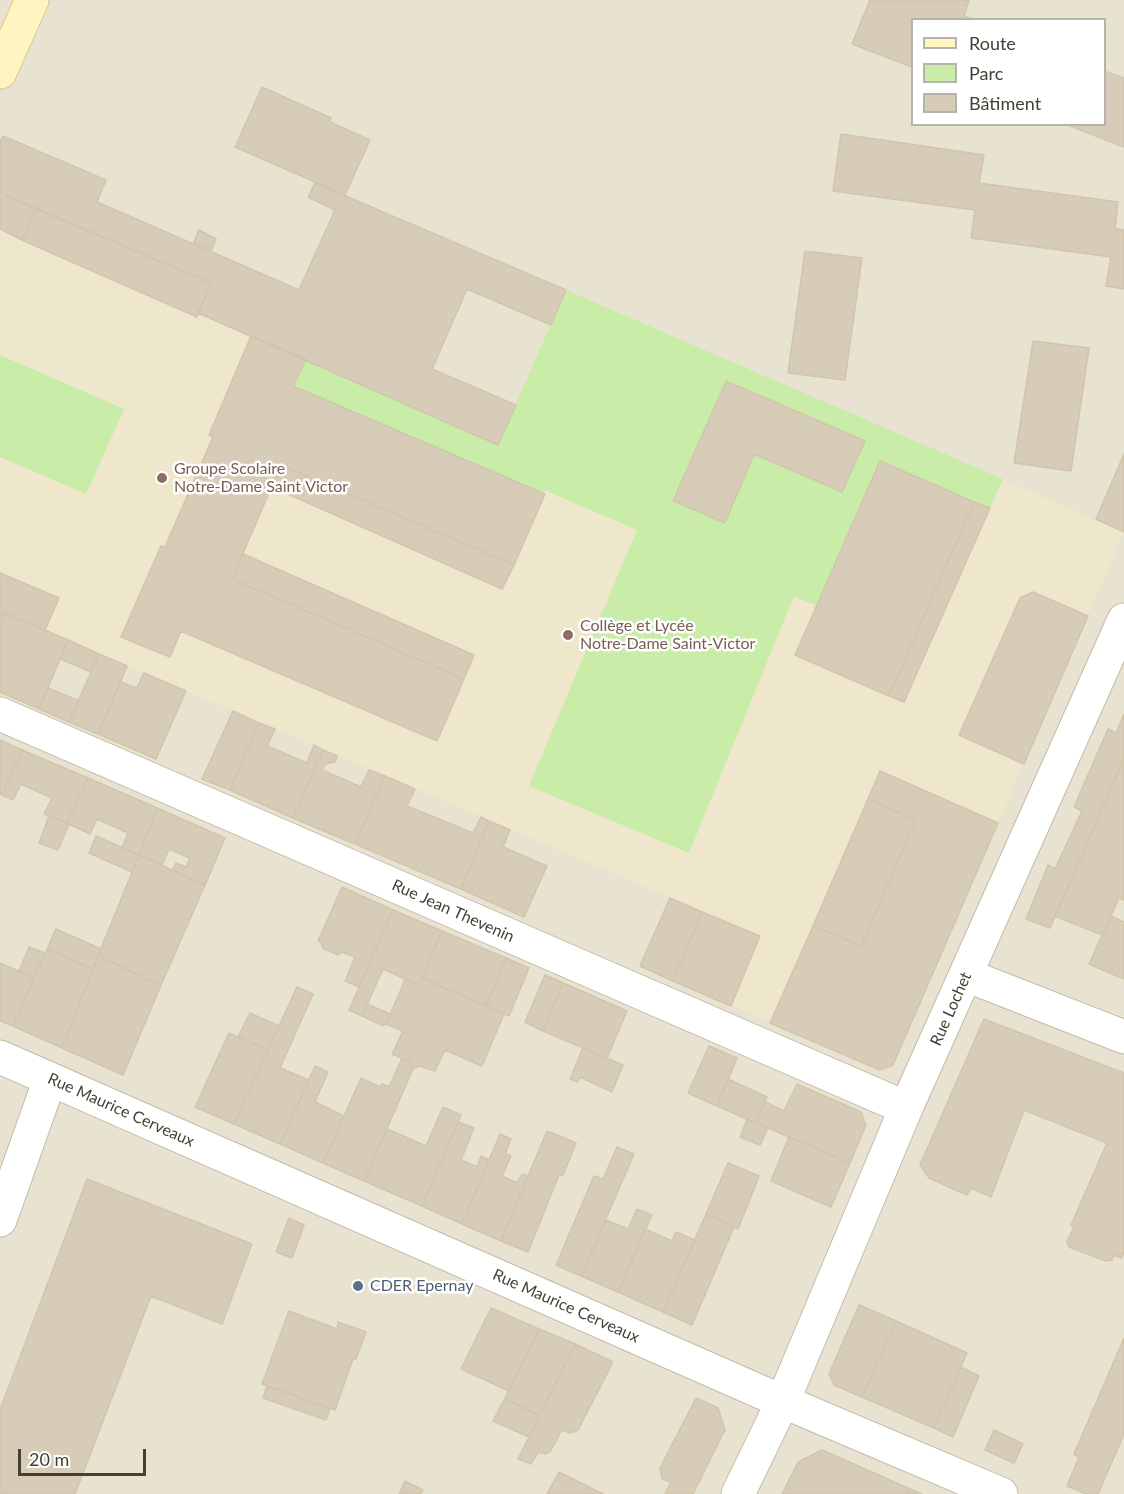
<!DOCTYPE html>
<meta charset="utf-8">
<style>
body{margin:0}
#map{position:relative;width:1124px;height:1494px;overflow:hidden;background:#f3f0e4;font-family:Lato,sans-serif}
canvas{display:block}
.legend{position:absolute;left:911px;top:18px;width:195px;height:108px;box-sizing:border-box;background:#fff;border:2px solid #b5b3ad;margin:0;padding:8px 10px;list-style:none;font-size:18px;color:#464033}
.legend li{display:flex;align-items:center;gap:12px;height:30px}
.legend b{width:30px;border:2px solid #b5b3ad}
.scale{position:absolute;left:18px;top:1449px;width:128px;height:27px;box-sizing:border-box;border:3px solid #464033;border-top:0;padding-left:8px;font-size:18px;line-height:21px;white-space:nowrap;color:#464033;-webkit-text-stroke:4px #fff;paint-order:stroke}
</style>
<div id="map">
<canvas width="1124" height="1494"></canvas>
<ul class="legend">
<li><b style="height:8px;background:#fff4c2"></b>Route</li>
<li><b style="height:16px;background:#c9eca8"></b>Parc</li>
<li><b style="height:16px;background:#d6ccb8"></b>Bâtiment</li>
</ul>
<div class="scale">20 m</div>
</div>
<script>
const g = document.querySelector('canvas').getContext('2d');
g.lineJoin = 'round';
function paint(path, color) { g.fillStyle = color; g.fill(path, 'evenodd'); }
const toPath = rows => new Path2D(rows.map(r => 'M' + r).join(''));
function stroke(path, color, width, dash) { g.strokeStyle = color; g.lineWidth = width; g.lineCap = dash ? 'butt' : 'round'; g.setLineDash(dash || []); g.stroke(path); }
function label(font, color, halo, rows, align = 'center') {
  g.font = font + ' Lato,sans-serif'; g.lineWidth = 5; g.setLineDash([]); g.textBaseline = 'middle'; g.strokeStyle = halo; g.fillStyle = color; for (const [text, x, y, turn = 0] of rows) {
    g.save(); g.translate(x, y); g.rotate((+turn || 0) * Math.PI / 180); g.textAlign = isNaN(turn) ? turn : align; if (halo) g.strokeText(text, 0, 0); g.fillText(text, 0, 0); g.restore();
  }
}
const residential = toPath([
 [0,0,1124,0,1124,1494,0,1494],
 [912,20,1104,20,1104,124,912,124]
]);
const education = toPath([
 [0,193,211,283,198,313,498,445,566,290,1124,532,893,1065,880,1070,731,1006,760,936,0,611]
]);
const green = toPath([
 [566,290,1003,479,990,508,880,461,817,606,794,596,689,853,529,786,637,530,544,490,544,494,293,386,306,359,498,445],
 [725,381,864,441,842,492,754,454,725,523,673,501],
 [0,355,124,409,86,494,0,457]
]);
const building = toPath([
 [870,0,969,0,964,16,975,20,912,20,912,67,852,44,870,0],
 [1104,71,1124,78,1124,147,1065,124,1104,124,1104,71],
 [262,87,331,118,330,122,370,140,345,195,235,147,262,87],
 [841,134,984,155,979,183,1118,202,1115,229,1124,230,1124,289,1106,286,1111,257,971,238,975,210,833,191,841,134],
 [3,136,106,180,97,202,299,290,335,210,308,197,315,183,566,290,551,325,467,289,432,369,516,405,498,445,198,313,211,283,0,193,0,142,3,136],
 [0,193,36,209,22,240,0,229,0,193],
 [36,209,211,283,197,317,22,240,36,209],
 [199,230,216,239,211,251,193,244,199,230],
 [805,251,862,258,845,380,788,373,805,251],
 [251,336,306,359,293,386,545,494,514,565,281,465,232,579,464,679,437,741,181,631,170,657,121,637,161,546,165,547,213,437,209,435,251,336],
 [1033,341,1089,348,1071,471,1014,463,1033,341],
 [726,381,865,441,842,492,754,454,725,523,673,501,726,381],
 [1124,454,1124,532,1096,519,1124,454],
 [880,461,974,502,889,696,795,655,880,461],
 [281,465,514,565,502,589,272,487,281,465],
 [974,502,990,508,904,702,889,696,974,502],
 [243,554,474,655,464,679,232,579,243,554],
 [0,573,59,598,45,630,0,611,0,573],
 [1033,592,1088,616,1024,764,959,735,1020,598,1033,592],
 [0,611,5,613,0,625,0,611],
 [5,613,68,640,39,709,0,692,0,625,5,613],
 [68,640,99,654,91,672,61,659,68,640],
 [99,654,127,666,98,734,69,722,99,654],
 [144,673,186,691,156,759,98,734,121,682,137,688,144,673],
 [48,688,79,701,69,722,39,709,48,688],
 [233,711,259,723,230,790,202,779,233,711],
 [1124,714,1124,759,1050,928,1026,919,1048,865,1055,869,1082,811,1074,807,1108,729,1116,733,1124,714],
 [259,723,275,729,267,746,307,763,314,745,323,750,293,818,230,790,259,723],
 [0,740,22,750,2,795,0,794,0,740],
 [22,750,88,778,67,823,44,814,52,798,21,784,13,800,2,795,22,750],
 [323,750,337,756,335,762,325,764,322,770,361,787,369,770,385,776,355,844,293,818,323,750],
 [1124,759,1124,900,1119,898,1102,935,1055,916,1124,759],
 [880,771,998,823,893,1065,880,1070,770,1023,813,926,861,946,916,820,868,799,880,771],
 [385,776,415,789,407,806,473,833,481,817,489,821,461,889,355,844,385,776],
 [88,778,157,808,139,855,122,848,128,833,97,819,90,834,67,823,88,778],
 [868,799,916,820,861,946,813,926,868,799],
 [157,808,225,838,205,885,173,870,176,863,186,867,190,858,169,849,162,865,139,855,157,808],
 [49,816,69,824,58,850,39,843,49,816],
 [489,821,510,830,503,847,547,866,524,917,461,889,489,821],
 [96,836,139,855,132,872,89,853,96,836],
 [139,855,205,885,161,985,98,956,139,855],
 [342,887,393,910,359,987,345,981,355,957,342,952,338,955,323,948,321,942,318,941,342,887],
 [670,898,702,912,673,981,640,966,670,898],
 [393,910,442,931,419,985,383,969,362,1016,349,1010,393,910],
 [702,912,760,936,731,1006,673,981,702,912],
 [1111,916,1124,922,1124,979,1089,964,1111,916],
 [56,929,101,949,93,969,47,949,56,929],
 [442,931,506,958,486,1006,422,978,442,931],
 [29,947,45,953,34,978,19,971,29,947],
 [47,949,93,969,62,1048,13,1026,47,949],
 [98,956,161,985,123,1075,62,1048,98,956],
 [506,958,529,968,509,1016,486,1006,506,958],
 [0,963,34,978,13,1026,0,1021,0,963],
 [545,975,563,983,543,1031,525,1022,545,975],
 [422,978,504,1014,482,1066,445,1050,435,1071,420,1066,413,1069,409,1061,392,1054,403,1031,386,1024,405,980,419,985,422,978],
 [563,983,627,1011,607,1058,543,1031,563,983],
 [297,987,313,994,280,1068,309,1080,280,1144,234,1124,297,987],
 [367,1004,390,1014,384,1026,362,1016,367,1004],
 [250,1013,279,1026,268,1050,238,1037,250,1013],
 [984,1019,1124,1073,1124,1252,1122,1258,1113,1255,1112,1260,1106,1261,1069,1247,1067,1242,1074,1227,1071,1225,1107,1143,1024,1110,991,1197,971,1188,967,1195,929,1178,920,1165,984,1019],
 [229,1033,268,1050,234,1124,195,1107,229,1033],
 [709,1046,737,1058,717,1106,688,1093,709,1046],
 [583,1048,623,1065,612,1092,580,1077,578,1082,570,1079,583,1048],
 [402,1058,409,1061,413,1069,364,1181,323,1163,361,1078,380,1087,382,1084,389,1087,402,1058],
 [315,1066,328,1072,315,1102,344,1116,323,1163,280,1144,315,1066],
 [728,1079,767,1097,756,1123,717,1106,728,1079],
 [797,1084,861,1112,866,1125,850,1163,756,1123,765,1102,784,1111,797,1084],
 [443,1107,461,1115,422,1206,364,1181,387,1129,426,1146,443,1107],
 [747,1119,768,1128,760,1145,740,1137,747,1119],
 [458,1122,474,1128,461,1160,477,1167,481,1156,489,1160,462,1224,422,1206,458,1122],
 [547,1131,576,1143,563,1175,559,1175,528,1252,501,1241,547,1131],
 [500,1134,511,1139,505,1154,511,1156,502,1176,517,1183,522,1174,528,1176,501,1241,462,1224,500,1134],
 [789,1137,850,1163,831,1207,771,1181,789,1137],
 [617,1147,634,1154,581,1276,556,1265,594,1176,603,1179,617,1147],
 [728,1163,759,1176,738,1229,706,1214,728,1163],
 [87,1179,252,1244,222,1324,151,1296,75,1494,0,1494,0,1410,87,1179],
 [637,1209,652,1215,618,1292,581,1276,606,1220,628,1229,637,1209],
 [706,1214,734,1227,692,1325,663,1312,706,1214],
 [289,1218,304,1225,292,1258,276,1252,289,1218],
 [645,1229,672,1241,676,1232,695,1240,663,1312,618,1292,645,1229],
 [859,1305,896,1321,862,1397,834,1385,829,1374,859,1305],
 [491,1308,539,1329,509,1391,461,1369,491,1308],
 [289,1311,337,1329,338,1322,366,1332,356,1359,353,1359,335,1410,262,1384,289,1311],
 [896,1321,967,1353,934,1428,862,1397,896,1321],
 [539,1329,575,1344,539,1416,505,1398,539,1329],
 [1124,1338,1124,1434,1098,1494,1086,1494,1067,1486,1079,1457,1074,1454,1124,1338],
 [575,1344,613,1362,578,1430,570,1433,562,1430,550,1452,545,1454,538,1452,531,1464,518,1459,575,1344],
 [961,1367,979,1376,953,1437,934,1428,961,1367],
 [267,1386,330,1408,326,1420,263,1398,267,1386],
 [505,1398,539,1416,529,1437,493,1421,505,1398],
 [696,1398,718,1408,725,1430,693,1494,665,1494,671,1482,662,1479,660,1468,696,1398],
 [994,1430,1023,1444,1014,1463,985,1450,994,1430],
 [822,1450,910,1489,907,1494,782,1494,798,1462,822,1450],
 [559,1472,603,1494,547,1494,559,1472],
 [405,1481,423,1490,421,1494,399,1494,405,1481],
 [910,1489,922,1494,907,1494,910,1489]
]);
const street = toPath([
 [0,714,906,1108],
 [966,975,1124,1037],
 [0,1057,763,1393,1001,1494],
 [0,1220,50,1079],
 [738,1494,783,1401,906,1108,1124,620]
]);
const secondary = toPath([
 [0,72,32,0]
]);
const markers = [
 [162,478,6,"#8d6e63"],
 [568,635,6,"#8d6e63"],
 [358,1286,6,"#5c6f8a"]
];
const educationNames = [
 ["Groupe Scolaire",174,469],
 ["Notre-Dame Saint Victor",174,487],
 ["Collège et Lycée",580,626],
 ["Notre-Dame Saint-Victor",580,644]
];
const streetNames = [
 ["Rue Jean Thevenin",453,911,24],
 ["Rue Lochet",951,1009,-66],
 ["Rue Maurice Cerveaux",121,1110,24],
 ["Rue Maurice Cerveaux",566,1306,24]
];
const serviceNames = [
 ["CDER Epernay",370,1286]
];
paint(residential, '#e8e2d1');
paint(education, '#eee7cc');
paint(green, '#c9eca8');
paint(building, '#d6ccb8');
stroke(building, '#d1c5ab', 1.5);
stroke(street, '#c2bba8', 35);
stroke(secondary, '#d7c98f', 35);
stroke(street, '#fff', 33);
stroke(secondary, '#fff4c2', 33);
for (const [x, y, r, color] of markers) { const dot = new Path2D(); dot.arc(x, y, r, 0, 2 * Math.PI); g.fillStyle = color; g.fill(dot); stroke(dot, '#fff', 2); }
label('16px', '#785e54', '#fff', educationNames, 'left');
label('16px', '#464033', '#fff', streetNames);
label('16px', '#4e5e75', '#fff', serviceNames, 'left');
</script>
